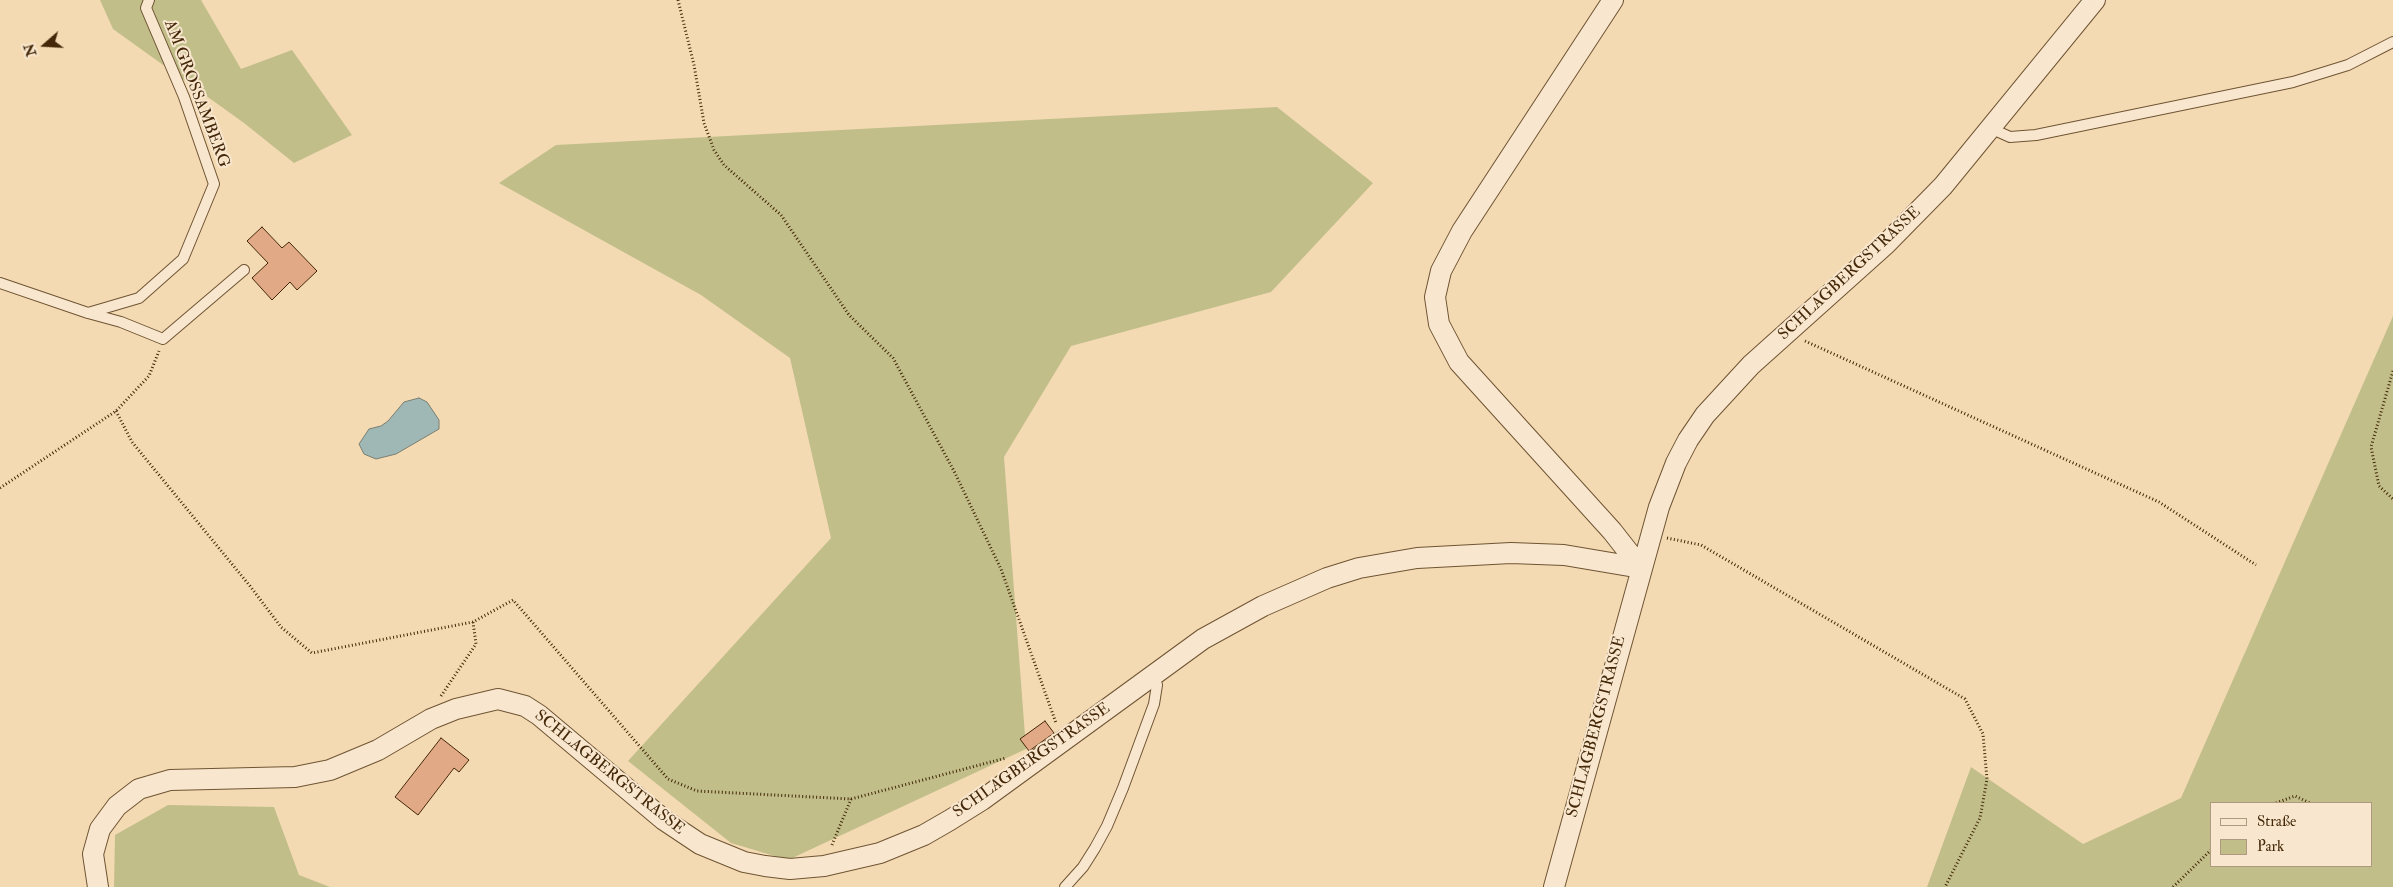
<!DOCTYPE html>
<meta charset="utf-8">
<style>
body{margin:0}
#map{position:relative;width:2393px;height:887px;overflow:hidden;background:#f4dab3;font-family:"IM FELL Double Pica",serif}
canvas{display:block}
.legend{position:absolute;left:2210px;top:802px;width:162px;height:65px;box-sizing:border-box;background:#f8e7ce;border:1px solid #b09a7f;margin:0;padding:6px 9px;list-style:none;font-size:15px;color:#432708}
.legend li{display:flex;align-items:center;gap:10px;height:25px}
.legend b{width:25px;border:1px solid #b09a7f}
.north{position:absolute;left:20px;top:20px;width:50px;height:50px;-webkit-text-stroke:4px #f8e7ce;paint-order:stroke;rotate:251deg;font-size:14px;font-weight:700;line-height:20px;text-align:center;color:#432708}
.north::after{content:'';display:block;margin:auto;width:18px;height:22px;background:#432708;clip-path:polygon(50% 0,100% 100%,50% 72%,0 100%)}
</style>
<div id="map">
<canvas width="2393" height="887"></canvas>
<ul class="legend">
<li><b style="height:6px;background:#f8e7ce"></b>Straße</li>
<li><b style="height:14px;background:#c1be89"></b>Park</li>
</ul>
<div class="north">N</div>
</div>
<script>
const g = document.querySelector('canvas').getContext('2d');
g.lineJoin = 'round';
function paint(path, color) { g.fillStyle = color; g.fill(path, 'evenodd'); }
const toPath = rows => new Path2D(rows.map(r => 'M' + r).join(''));
function stroke(path, color, width, dash) { g.strokeStyle = color; g.lineWidth = width; g.lineCap = dash ? 'butt' : 'round'; g.setLineDash(dash || []); g.stroke(path); }
function label(font, color, halo, rows, align = 'center') {
  g.font = font + ' "IM FELL Double Pica",serif'; g.lineWidth = 4; g.setLineDash([]); g.textBaseline = 'middle'; g.strokeStyle = halo; g.fillStyle = color; for (const [text, x, y, turn = 0] of rows) {
    g.save(); g.translate(x, y); g.rotate((+turn || 0) * Math.PI / 180); g.textAlign = isNaN(turn) ? turn : align; if (halo) g.strokeText(text, 0, 0); g.fillText(text, 0, 0); g.restore();
  }
}
const green = toPath([
 [100,0,201,0,241,69,292,50,352,135,294,163,244,123,113,29],
 [1277,107,1373,183,1271,292,1071,346,1004,457,1026,749,788,860,731,843,628,761,831,538,790,358,701,295,499,183,556,145],
 [2393,316,2393,887,1927,887,1971,767,2083,844,2181,798],
 [2212,803,2372,803,2372,866,2212,866],
 [168,805,274,807,299,875,330,887,114,887,115,835]
]);
const water = toPath([
 [419,398,427,402,439,420,439,429,396,454,376,459,364,454,359,444,369,429,381,426,388,421,404,402,419,398]
]);
const building = toPath([
 [262,227,282,248,289,242,317,271,297,290,290,282,272,300,252,278,268,263,247,241,262,227],
 [1045,721,1054,733,1029,751,1020,739,1045,721],
 [441,738,469,760,459,772,454,768,418,815,395,797,441,738]
]);
const path = toPath([
 [678,0,694,65,704,123,714,150,724,165,781,215,849,315,893,358,954,471,1001,569,1056,723],
 [1805,341,2159,502,2256,565],
 [2393,371,2371,447,2379,486,2393,499],
 [116,411,132,442,250,586,281,627,312,653,473,622,513,600,668,779,697,791,851,799,1006,758],
 [0,488,116,411,149,376,159,351],
 [1667,538,1701,545,1965,699,1983,734,1987,779,1980,818,1945,887],
 [441,696,476,644,473,622],
 [2276,803,2295,796,2310,803],
 [832,845,851,799],
 [2173,887,2212,849]
]);
const lane = toPath([
 [1990,128,2010,137,2036,135,2293,82,2348,65,2393,42],
 [0,283,88,313,121,322,163,339,244,270],
 [88,313,139,298,183,259,214,184,184,97,146,8,149,0],
 [1065,887,1083,867,1095,848,1107,826,1123,788,1154,704,1157,685,1153,674]
]);
const street = toPath([
 [1613,0,1462,231,1441,271,1435,297,1439,324,1459,362,1612,531,1641,568],
 [98,887,93,854,100,829,117,806,139,789,170,780,295,777,330,770,378,750,431,719,456,709,498,699,525,706,539,715,664,820,700,844,744,862,765,866,790,869,824,866,880,853,924,835,950,820,982,800,1203,639,1263,606,1327,578,1359,568,1417,558,1511,553,1564,555,1641,568],
 [1554,887,1659,507,1676,463,1688,440,1705,415,1751,365,1886,244,1943,186,2095,0]
]);
const streetNames = [
 ["AM GROSSAMBERG",196,94,69],
 ["SCHLAGBERGSTRASSE",1850,274,-43],
 ["SCHLAGBERGSTRASSE",1597,727,-75],
 ["SCHLAGBERGSTRASSE",1032,761,-35],
 ["SCHLAGBERGSTRASSE",609,773,39]
];
paint(green, '#c1be89');
paint(water, '#9fb8b6');
stroke(water, '#7a7e70', 1);
paint(building, '#e1a985');
stroke(building, '#432708', 1);
stroke(lane, '#6f5433', 12);
stroke(street, '#6f5433', 22);
stroke(path, '#432708', 3, [1, 2.5]);
stroke(lane, '#f8e7ce', 10);
stroke(street, '#f8e7ce', 20);
label('16px', '#432708', '#f8e7ce', streetNames);
</script>
